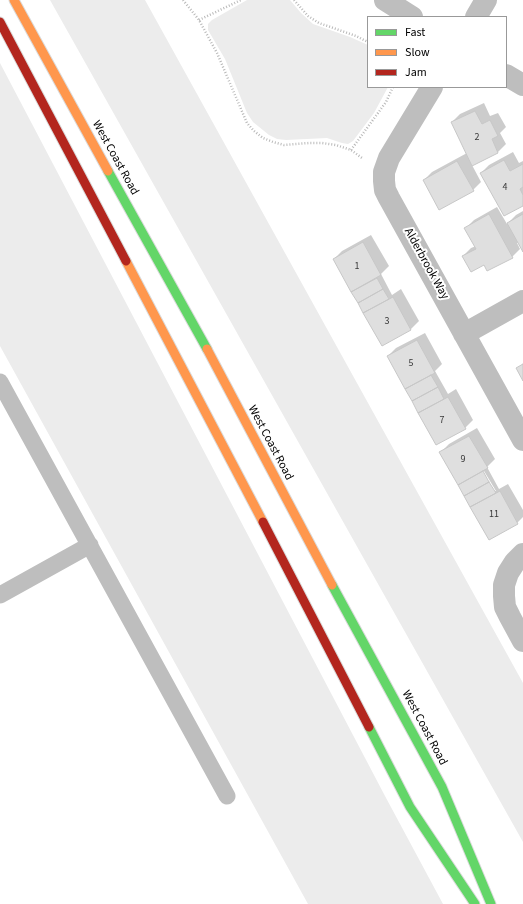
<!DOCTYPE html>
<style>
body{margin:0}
#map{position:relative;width:523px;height:904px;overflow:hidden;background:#fff;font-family:"Source Sans 3",sans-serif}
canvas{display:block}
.legend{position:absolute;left:367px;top:16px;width:140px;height:72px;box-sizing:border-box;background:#fff;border:1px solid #999;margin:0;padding:5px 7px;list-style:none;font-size:12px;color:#000}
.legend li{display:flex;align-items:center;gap:8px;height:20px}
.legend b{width:20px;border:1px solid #999}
</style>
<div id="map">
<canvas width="523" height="904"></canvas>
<ul class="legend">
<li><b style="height:5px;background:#63d668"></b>Fast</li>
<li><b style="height:5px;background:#ff974d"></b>Slow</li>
<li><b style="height:5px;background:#b3261e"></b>Jam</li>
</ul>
</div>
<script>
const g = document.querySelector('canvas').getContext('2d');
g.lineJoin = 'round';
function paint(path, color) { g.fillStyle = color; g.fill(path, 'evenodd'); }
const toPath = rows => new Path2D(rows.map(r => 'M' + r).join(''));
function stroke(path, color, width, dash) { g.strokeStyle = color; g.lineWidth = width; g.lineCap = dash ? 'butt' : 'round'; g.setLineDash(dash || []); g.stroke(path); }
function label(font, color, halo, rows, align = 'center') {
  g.font = font + ' "Source Sans 3",sans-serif'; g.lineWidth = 4; g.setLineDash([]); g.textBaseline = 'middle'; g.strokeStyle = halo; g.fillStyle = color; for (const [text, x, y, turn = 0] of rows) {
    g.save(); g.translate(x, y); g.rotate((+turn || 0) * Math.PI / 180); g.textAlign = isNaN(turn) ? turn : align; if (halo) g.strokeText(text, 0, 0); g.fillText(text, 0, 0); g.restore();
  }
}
const green = toPath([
 [50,0,145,0,523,683,523,842],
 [247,0,290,0,301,13,313,24,350,37,368,45,368,87,388,87,374,113,353,141,348,144,342,143,327,138,286,140,277,139,269,135,253,122,247,113,225,59,208,30,208,24,212,20],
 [0,63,385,796,443,904,308,904,0,346]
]);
const shadow = toPath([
 [484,103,490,116,498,113,506,127,500,133,506,144,498,152,472,165,481,182,473,190,440,209,424,180,432,172,467,153,452,122,460,114],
 [513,152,519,163,523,161,523,204,481,173,489,165],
 [497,207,507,224,516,215,523,211,523,250,519,242,517,243,520,249,512,257,484,264,463,256,471,248,476,246,466,228,474,220],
 [371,235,389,266,381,274,392,295,401,289,419,321,411,329,382,344,334,259,342,251],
 [425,333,442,364,435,371,448,394,456,389,473,420,465,428,419,413,422,410,388,356,396,348],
 [477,428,495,459,487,467,499,489,508,484,523,510,523,517,517,523,489,539,459,485,462,482,441,452,449,444],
 [481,466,496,491,493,491,480,467]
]);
const building = toPath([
 [475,111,482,124,490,120,498,136,492,139,498,153,472,166,451,122,475,111],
 [504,160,510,171,523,164,523,187,520,189,523,195,523,206,504,216,480,173,504,160],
 [457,161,474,191,439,210,423,180,457,161],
 [489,214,513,258,487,271,484,265,471,272,462,256,476,249,464,228,489,214],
 [523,214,523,252,507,223,523,214],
 [363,242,381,275,351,292,333,259,363,242],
 [377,278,383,289,358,303,351,292,377,278],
 [383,289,389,299,363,313,358,303,383,289],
 [393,297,411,330,382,346,363,313,393,297],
 [417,340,435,373,405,389,387,356,417,340],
 [523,364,523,381,516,368,523,364],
 [431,375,438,387,412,401,405,389,431,375],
 [438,387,444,399,418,413,412,401,438,387],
 [448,397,466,429,436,445,418,413,448,397],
 [469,436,488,468,458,485,439,452,469,436],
 [483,471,489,482,464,496,458,485,483,471],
 [489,482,496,493,470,507,464,496,489,482],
 [500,491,518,524,489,540,470,507,500,491]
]);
const path = toPath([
 [183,0,199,20,217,53,247,123,254,131,263,138,273,142,284,145,309,143,322,143,336,145,351,150,362,158],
 [294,0,308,16,319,23,356,36,368,42],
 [199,20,241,0],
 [351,150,386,102,393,87]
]);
const lane = toPath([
 [0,382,227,796],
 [0,595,90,545]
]);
const street = toPath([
 [385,0,412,17],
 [476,17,486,0],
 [506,75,523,85],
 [432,87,389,158,384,172,384,181,385,190,389,198,523,440],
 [464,334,523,301],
 [523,554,515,562,508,573,504,585,504,596,505,607,510,617,523,641]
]);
const fast = toPath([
 [108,171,207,349],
 [332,585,442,787,491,904],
 [369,727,410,807,475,904]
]);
const slow = toPath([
 [14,0,108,171],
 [126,261,263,522],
 [207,349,332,585]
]);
const jam = toPath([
 [0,22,126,261],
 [263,522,369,727]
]);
const numberNames = [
 ["2",477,138],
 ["4",505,188],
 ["1",357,267],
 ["3",387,322],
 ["5",411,364],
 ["7",442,421],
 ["9",463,460],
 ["11",494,515]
];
const streetNames = [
 ["West Coast Road",115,158,61],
 ["Alderbrook Way",426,264,61],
 ["West Coast Road",270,443,62],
 ["West Coast Road",424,728,62]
];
paint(green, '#ececec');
paint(shadow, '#0003');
paint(building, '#dfdfdf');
stroke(building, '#c7c7c7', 1);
stroke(fast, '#dbdbdb', 11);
stroke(slow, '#dbdbdb', 11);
stroke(jam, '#dbdbdb', 11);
stroke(path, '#b9b9b9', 2.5, [1, 2]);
stroke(lane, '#bebebe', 17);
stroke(street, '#bebebe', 22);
stroke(fast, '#63d668', 9);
stroke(slow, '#ff974d', 9);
stroke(jam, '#b3261e', 9);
label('10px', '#383838', null, numberNames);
label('12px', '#000', '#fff', streetNames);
</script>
